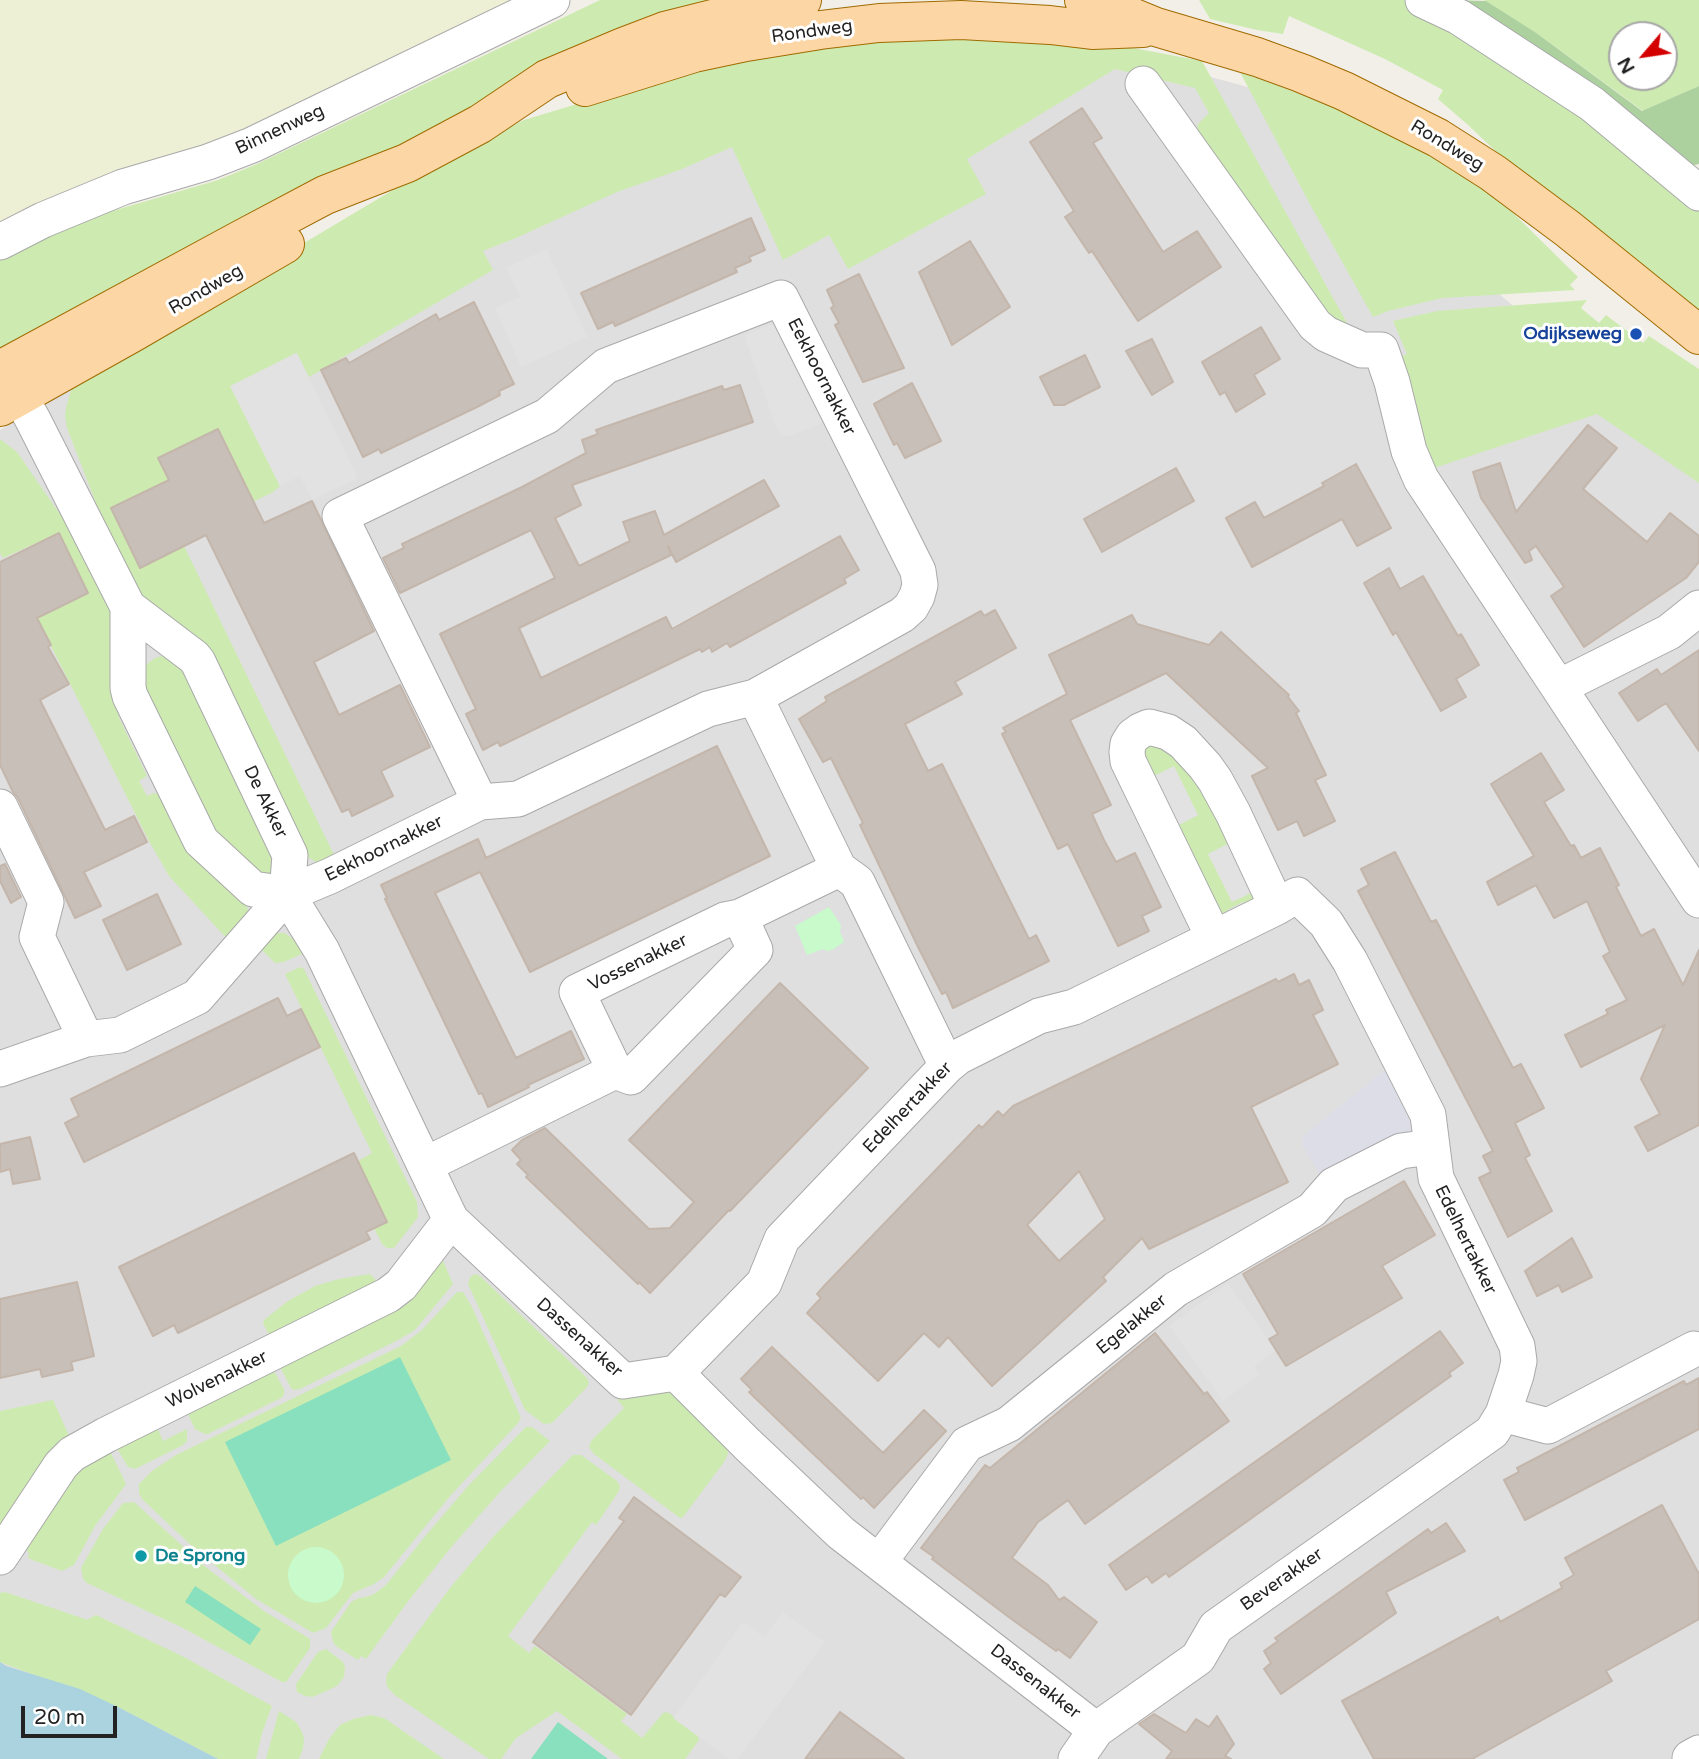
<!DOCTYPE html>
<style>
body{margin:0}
#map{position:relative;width:1699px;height:1759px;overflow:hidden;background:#f2efe9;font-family:"Varela Round",sans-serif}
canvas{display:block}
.north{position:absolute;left:1608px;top:21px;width:70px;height:70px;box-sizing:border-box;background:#fff;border:2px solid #a7a7a7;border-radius:50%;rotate:241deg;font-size:19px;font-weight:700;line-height:28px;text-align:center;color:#222}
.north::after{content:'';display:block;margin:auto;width:24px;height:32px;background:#d40000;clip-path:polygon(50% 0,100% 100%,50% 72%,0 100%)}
.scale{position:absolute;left:21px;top:1706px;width:96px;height:32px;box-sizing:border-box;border:4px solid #222;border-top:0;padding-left:9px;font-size:21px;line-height:24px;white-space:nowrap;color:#222;-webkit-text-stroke:5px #fff;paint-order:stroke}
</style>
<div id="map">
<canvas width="1699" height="1759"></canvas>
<div class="north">N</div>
<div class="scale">20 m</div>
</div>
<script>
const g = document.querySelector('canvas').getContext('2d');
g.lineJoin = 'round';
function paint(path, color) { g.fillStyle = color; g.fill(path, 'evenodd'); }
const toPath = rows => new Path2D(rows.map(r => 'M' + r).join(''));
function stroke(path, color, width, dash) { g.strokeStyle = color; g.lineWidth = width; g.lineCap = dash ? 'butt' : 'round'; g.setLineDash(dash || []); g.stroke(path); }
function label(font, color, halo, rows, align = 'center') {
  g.font = font + ' "Varela Round",sans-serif'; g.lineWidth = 6; g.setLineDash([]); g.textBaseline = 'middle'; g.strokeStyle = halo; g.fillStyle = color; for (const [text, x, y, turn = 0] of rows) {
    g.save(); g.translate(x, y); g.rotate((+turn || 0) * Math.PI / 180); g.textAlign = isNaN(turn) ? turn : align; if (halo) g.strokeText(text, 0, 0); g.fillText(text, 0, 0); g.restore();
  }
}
const residential = toPath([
 [1167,65,1255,89,1699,462,1699,1759,0,1759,0,430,83,382,785,78]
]);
const farmland = toPath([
 [0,0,533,0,418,59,0,230]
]);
const grass = toPath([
 [600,0,745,0,0,362,0,255,102,214,218,180,257,164],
 [1199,0,1409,0,1498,50,1699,210,1699,315,1505,160,1467,124,1438,99,1443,90,1385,59,1289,16,1283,34,1257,30,1210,19],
 [1484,0,1699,0,1699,86,1643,111,1535,32],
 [1622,35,1664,35,1664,77,1622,77],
 [873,33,1107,43,1202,61,1353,334,1327,324,1197,132,1198,124,1209,113,1195,88,1115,69,967,159,986,194,848,269,829,235,783,260,732,147,682,169,617,192,516,238,483,251,493,270,309,377,296,353,231,386,280,486,273,492,218,519,247,488,218,429,159,457,169,480,111,508,140,567,184,546,336,859,325,863,316,862,306,856,145,608,111,542,67,428,65,416,66,408,70,393,74,386,89,371,398,187,463,150,524,120,577,104,633,81],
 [1240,72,1331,105,1422,151,1498,198,1578,277,1570,285,1575,290,1442,298,1388,311,1373,317,1312,208],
 [1587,300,1581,308,1599,323,1606,315,1643,343,1649,336,1699,369,1699,483,1597,414,1434,468,1394,360,1407,354,1393,321,1437,311],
 [0,439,17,452,79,542,116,617,119,634,119,718,147,776,139,781,147,796,154,793,165,795,244,898,248,910,247,921,230,942,169,876,149,841,37,618,59,533,3,558,0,553],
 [162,656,171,656,180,658,282,857,268,880,214,843,138,681,142,671,147,664,155,658],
 [1153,743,1187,762,1233,841,1231,902,1257,890,1263,902,1247,910,1243,902,1227,910,1230,918,1219,924,1173,828,1198,815,1148,779,1141,753,1146,747],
 [277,933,285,933,293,939,306,952,284,962,275,963,260,948,271,935],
 [300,967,304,969,417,1202,418,1217,394,1248,387,1248,382,1244,374,1228,387,1221,358,1161,372,1153,285,974],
 [441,1256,453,1284,415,1330,398,1340,300,1389,294,1390,291,1388,279,1365],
 [370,1274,379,1283,271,1339,263,1323,264,1320,288,1301,315,1286,339,1279],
 [475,1274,480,1276,587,1378,589,1383,587,1387,552,1423,544,1424,525,1410,468,1284,470,1277],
 [457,1292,463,1292,472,1307,521,1418,518,1423,451,1495,384,1577,374,1584,353,1593,326,1628,313,1633,256,1599,195,1549,142,1499,139,1493,139,1484,152,1471,176,1455,401,1346,422,1330],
 [272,1368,284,1389,284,1395,281,1398,208,1434,205,1434,195,1429,186,1410],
 [657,1388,672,1392,727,1444,728,1454,724,1462,683,1517,680,1518,594,1454,589,1447,591,1441,624,1408,617,1399,620,1396],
 [53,1400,70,1438,0,1534,0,1411],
 [156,1425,163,1441,187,1429,187,1441,183,1445,135,1469,128,1467,115,1445],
 [526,1427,532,1427,550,1441,500,1492,453,1545,409,1600,366,1659,361,1656,358,1660,336,1646,333,1642,331,1632,351,1602,359,1598,366,1597,374,1594,386,1585,427,1534,468,1486],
 [108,1447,126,1484,95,1526,74,1565,62,1571,30,1559,28,1557,29,1552,23,1548,77,1468],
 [573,1455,581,1455,617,1481,620,1486,619,1491,596,1525,592,1522,508,1636,529,1653,535,1646,627,1714,621,1721,642,1738,664,1712,669,1713,698,1735,699,1740,685,1759,622,1759,557,1711,516,1738,501,1759,489,1759,396,1696,388,1688,386,1683,387,1674,450,1588,493,1537],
 [134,1502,207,1568,264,1611,310,1639,310,1648,286,1682,282,1682,183,1628,87,1583,83,1579,81,1568,103,1529,123,1503],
 [5,1592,88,1620,90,1618,96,1615,182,1656,272,1706,262,1733,256,1759,218,1759,116,1706,0,1662,0,1593],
 [326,1649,343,1662,345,1667,344,1677,337,1686,313,1697,305,1696,297,1692,296,1684,318,1652],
 [279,1711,296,1722,301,1730,304,1738,303,1749,299,1759,266,1759],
 [371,1715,384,1718,444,1759,319,1759,329,1739,340,1725,353,1719]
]);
const forest = toPath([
 [1445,0,1486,1,1535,32,1642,111,1699,86,1699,164,1684,167]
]);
const park = toPath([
 [829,907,841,925,840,932,844,942,832,950,827,951,823,949,807,955,795,926],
 '288 1575a28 28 0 1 1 56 0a28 28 0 1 1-56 0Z'
]);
const pitch = toPath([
 [400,1357,451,1460,276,1546,225,1442],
 [195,1586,261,1629,250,1645,185,1602],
 [558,1722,608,1759,531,1759]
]);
const parking = toPath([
 [547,249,587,337,521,367,495,308,520,297,506,268],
 [770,325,776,325,826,422,789,436,781,435,776,428,745,338,748,333],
 [297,353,358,478,312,500,300,476,280,486,230,386],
 [1174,766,1198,815,1173,828,1148,779],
 [1233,841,1257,890,1232,902,1208,854],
 [728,932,737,946,629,1056,611,1042,596,1011,600,993],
 [1228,1283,1276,1350,1254,1367,1259,1375,1223,1401,1169,1326],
 [783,1612,825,1642,738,1759,729,1759,673,1718,743,1622,764,1637]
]);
const plaza = toPath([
 [1384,1072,1388,1072,1415,1116,1414,1128,1410,1133,1320,1175,1302,1144,1303,1136,1381,1073]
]);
const water = toPath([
 [0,1662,6,1666,80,1689,116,1706,218,1759,0,1759]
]);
const building = toPath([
 [1082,108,1102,138,1093,143,1163,252,1197,231,1221,267,1138,321,1092,251,1089,253,1065,217,1074,211,1030,142,1082,108],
 [751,218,765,250,749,257,751,261,735,268,737,272,615,326,613,322,598,329,581,293,751,218],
 [970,241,1010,307,952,345,919,272,970,241],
 [859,274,904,368,863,382,835,325,839,323,831,308,834,306,827,290,859,274],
 [474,302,514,384,499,391,500,395,477,407,381,453,379,449,363,457,321,370,346,358,349,363,436,314,439,320,474,302],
 [1261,327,1280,359,1254,375,1265,394,1236,412,1225,392,1220,395,1202,362,1261,327],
 [1152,339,1173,382,1152,395,1126,351,1152,339],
 [1085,355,1100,387,1064,405,1054,405,1040,377,1085,355],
 [912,383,941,441,905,458,897,443,894,445,874,404,912,383],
 [740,385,753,422,572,485,581,505,555,518,579,566,630,541,623,522,655,511,664,535,764,480,779,506,676,562,668,546,671,555,519,628,541,678,666,617,672,629,840,536,859,570,844,579,846,583,730,647,727,643,712,652,710,647,702,652,700,649,500,746,498,742,483,750,466,714,476,709,440,634,555,578,531,530,400,593,383,558,404,548,402,544,522,487,586,453,582,440,598,434,596,430,722,386,724,390,740,385],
 [1588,425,1617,448,1583,489,1647,542,1670,513,1699,536,1699,562,1686,578,1584,647,1551,596,1564,587,1536,546,1529,551,1532,560,1525,563,1481,498,1473,472,1500,463,1516,512,1588,425],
 [218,429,264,523,312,501,374,631,314,662,339,715,400,685,430,747,381,771,393,796,352,816,349,809,342,812,206,535,140,568,111,508,169,480,158,458,218,429],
 [1356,464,1391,528,1357,546,1342,519,1252,567,1226,518,1255,502,1264,518,1324,486,1322,483,1356,464],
 [1176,468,1194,501,1102,552,1084,519,1176,468],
 [59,533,88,593,37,618,51,645,48,647,69,684,40,700,105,830,134,816,147,842,84,872,101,906,75,918,18,798,13,792,0,765,0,562,59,533],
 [1389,568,1400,589,1423,576,1458,636,1461,634,1479,665,1456,679,1466,697,1441,711,1396,632,1393,635,1364,583,1389,568],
 [995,610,1016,648,955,682,962,694,905,724,928,771,942,764,1029,939,1036,935,1049,961,953,1008,946,992,942,994,918,947,860,825,863,823,831,758,823,762,799,719,827,701,825,697,981,611,984,616,995,610],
 [1132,615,1137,624,1209,645,1221,632,1289,695,1288,697,1299,711,1296,713,1326,775,1315,780,1335,821,1304,836,1297,821,1278,830,1252,776,1268,768,1166,673,1070,720,1111,805,1092,814,1104,840,1116,862,1135,853,1161,907,1142,916,1149,931,1118,946,1068,844,1058,849,1002,734,1006,732,1003,728,1067,694,1049,655,1132,615],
 [1699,650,1699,751,1666,703,1638,721,1619,693,1657,669,1661,675,1699,650],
 [717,746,770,856,530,972,480,872,435,893,516,1058,571,1031,584,1059,528,1085,529,1087,488,1107,482,1093,479,1094,462,1059,385,899,387,898,381,885,478,839,486,858,717,746],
 [1541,753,1564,790,1544,802,1571,846,1574,845,1581,858,1600,848,1619,885,1616,887,1641,936,1654,929,1683,985,1699,950,1699,1125,1648,1151,1635,1127,1660,1114,1641,1079,1665,1025,1581,1067,1565,1035,1608,1014,1606,1010,1627,1000,1603,956,1610,952,1587,901,1554,918,1536,885,1498,905,1487,882,1534,856,1491,784,1541,753],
 [1395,852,1431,922,1436,920,1513,1068,1521,1064,1544,1108,1515,1123,1530,1155,1525,1158,1552,1211,1508,1237,1479,1178,1491,1172,1483,1156,1493,1151,1358,891,1369,885,1361,869,1395,852],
 [5,864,21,897,11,903,0,881,0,866,5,864],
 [157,894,181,944,127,970,103,920,157,894],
 [1294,974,1299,985,1309,980,1323,1010,1313,1015,1338,1064,1251,1107,1288,1182,1149,1249,1142,1238,1103,1277,1106,1281,992,1386,948,1337,939,1347,924,1333,878,1381,807,1313,821,1298,817,1294,825,1285,979,1125,982,1128,998,1111,1003,1116,1013,1106,1276,979,1278,982,1294,974],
 [1079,1171,1105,1219,1059,1261,1027,1225,1079,1171],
 [780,983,868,1068,730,1211,729,1210,650,1293,639,1282,638,1284,526,1177,528,1175,517,1164,521,1160,512,1150,522,1140,545,1128,649,1229,670,1228,694,1202,629,1140,780,983],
 [278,998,287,1016,301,1009,320,1047,84,1162,65,1123,79,1116,71,1099,278,998],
 [30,1137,40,1179,13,1184,10,1169,0,1172,0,1144,30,1137],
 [354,1153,387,1222,366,1232,370,1239,178,1333,174,1325,153,1336,119,1267,354,1153],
 [1404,1181,1435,1235,1382,1266,1402,1298,1286,1366,1269,1339,1278,1334,1243,1274,1404,1181],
 [1572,1238,1592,1277,1562,1292,1559,1285,1537,1296,1525,1271,1572,1238],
 [77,1282,94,1356,71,1362,73,1370,42,1377,40,1369,0,1378,0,1299,77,1282],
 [1440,1331,1463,1363,1449,1373,1451,1376,1169,1577,1166,1573,1152,1583,1147,1576,1126,1590,1109,1565,1440,1331],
 [1155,1333,1204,1394,1207,1392,1229,1421,1085,1524,1068,1500,1038,1522,1012,1558,1048,1585,1059,1600,1064,1597,1097,1622,1070,1658,1058,1649,1056,1651,1010,1618,932,1559,934,1557,921,1548,985,1465,990,1468,1155,1333],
 [772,1347,883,1453,924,1410,946,1431,874,1508,863,1497,861,1499,805,1446,749,1392,752,1390,741,1379,772,1347],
 [1699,1378,1699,1429,1525,1520,1504,1480,1519,1472,1517,1468,1684,1381,1686,1385,1699,1378],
 [634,1497,741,1577,725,1597,720,1594,631,1715,533,1642,624,1521,619,1518,634,1497],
 [1662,1505,1699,1574,1699,1619,1606,1671,1612,1681,1472,1759,1374,1759,1342,1701,1498,1617,1500,1622,1562,1588,1560,1583,1574,1575,1565,1558,1662,1505],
 [1446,1523,1465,1551,1386,1592,1396,1613,1281,1694,1264,1669,1271,1663,1264,1651,1278,1641,1275,1638,1428,1529,1431,1533,1446,1523],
 [840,1712,904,1759,805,1759,840,1712],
 [1154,1714,1186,1733,1196,1719,1209,1727,1217,1716,1234,1744,1225,1756,1231,1759,1166,1759,1172,1751,1139,1724,1154,1714]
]);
const minor = toPath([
 [1423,0,1459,17,1592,104,1699,193],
 [1143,84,1315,325,1326,334,1362,350,1381,350,1392,382,1409,451,1421,479,1699,900],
 [0,242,43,220,123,187,208,162,252,145,552,0],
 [6,371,33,420,128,607,194,657,198,662,290,855,287,894],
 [128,607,128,688,130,696,201,841,253,889,287,894],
 [1559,687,1669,632,1699,608],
 [755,697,839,869,857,882,947,1066],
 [0,807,46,902,37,937,86,1039],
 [287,894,322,951,451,1220,623,1381,676,1373],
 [740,917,839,869],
 [1214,938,1128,761,1127,752,1128,744,1133,736,1140,731,1149,727,1168,732,1183,742,1205,766,1215,780,1233,813,1277,907],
 [0,1069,86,1039,120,1035,197,997,287,894,330,876,480,802,518,799,708,709,755,697,902,615,911,607,917,596,920,585,918,571,781,298,606,366,547,416,340,516,480,802],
 [425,1165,615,1071,631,1077,755,950,740,917,725,920,577,992,615,1071],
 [676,1373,764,1283,782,1239,947,1066,958,1057,1039,1016,1074,1007,1277,907,1297,895,1326,923,1350,961,1428,1115,1436,1178,1517,1346,1519,1361,1516,1375,1503,1414,1492,1432,1216,1627,1198,1658,1096,1730,1076,1759],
 [676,1373,747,1444,841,1533,1096,1730],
 [1503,1414,1548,1426,1694,1349],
 [0,1557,61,1465,72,1454,106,1435,388,1295,401,1285,451,1220],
 [879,1562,967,1444,1009,1424,1176,1289,1312,1210,1334,1185,1401,1151,1431,1147],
 [1691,1759,1690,1758,1699,1753]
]);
const major = toPath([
 [1084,0,1095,2,1156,27,1257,57,1301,73,1344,91,1438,138,1493,173,1568,229,1699,335],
 [585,87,694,53,746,42,820,30,879,23,961,20,1050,25,1092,30,1143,28],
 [0,370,242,239,325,195,407,163,480,124,547,79,623,47,665,31,760,7,802,0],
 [0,407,132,333,285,244]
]);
const markers = [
 [1636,334,7,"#1a4fb4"],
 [141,1556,7,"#0f9aa8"]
];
const streetNames = [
 ["Rondweg",812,32,-8],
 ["Binnenweg",280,130,-25],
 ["Rondweg",1447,146,31],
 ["Rondweg",206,290,-30],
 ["Eekhoornakker",821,377,63],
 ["De Akker",265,802,64],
 ["Eekhoornakker",384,849,-26],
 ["Vossenakker",638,963,-26],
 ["Edelhertakker",908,1108,-46],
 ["Edelhertakker",1465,1240,64],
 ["Egelakker",1132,1325,-39],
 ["Dassenakker",579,1338,42],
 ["Wolvenakker",217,1380,-26],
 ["Beverakker",1282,1580,-35],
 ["Dassenakker",1035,1682,38]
];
const transitNames = [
 ["Odijkseweg",1622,334]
];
const cultureNames = [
 ["De Sprong",155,1556]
];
paint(residential, '#e0dfdf');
paint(farmland, '#eef0d5');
paint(grass, '#cdebb0');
paint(forest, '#add19e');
paint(park, '#c8facc');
paint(pitch, '#88e0be');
paint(parking, '#e2e2e2');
paint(plaza, '#dddde8');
paint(water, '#aad3df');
paint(building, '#c7bfb8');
stroke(building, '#c4b6ab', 2);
stroke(minor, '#a9a9a9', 37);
stroke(major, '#a06b00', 40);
stroke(minor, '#fff', 35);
stroke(major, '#fcd6a4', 38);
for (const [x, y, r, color] of markers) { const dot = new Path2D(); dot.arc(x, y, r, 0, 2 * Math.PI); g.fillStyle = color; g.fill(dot); stroke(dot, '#fff', 2.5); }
label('18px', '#222', '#fff', streetNames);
label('bold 18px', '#164399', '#fff', transitNames, 'right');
label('bold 18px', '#0d838f', '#fff', cultureNames, 'left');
</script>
